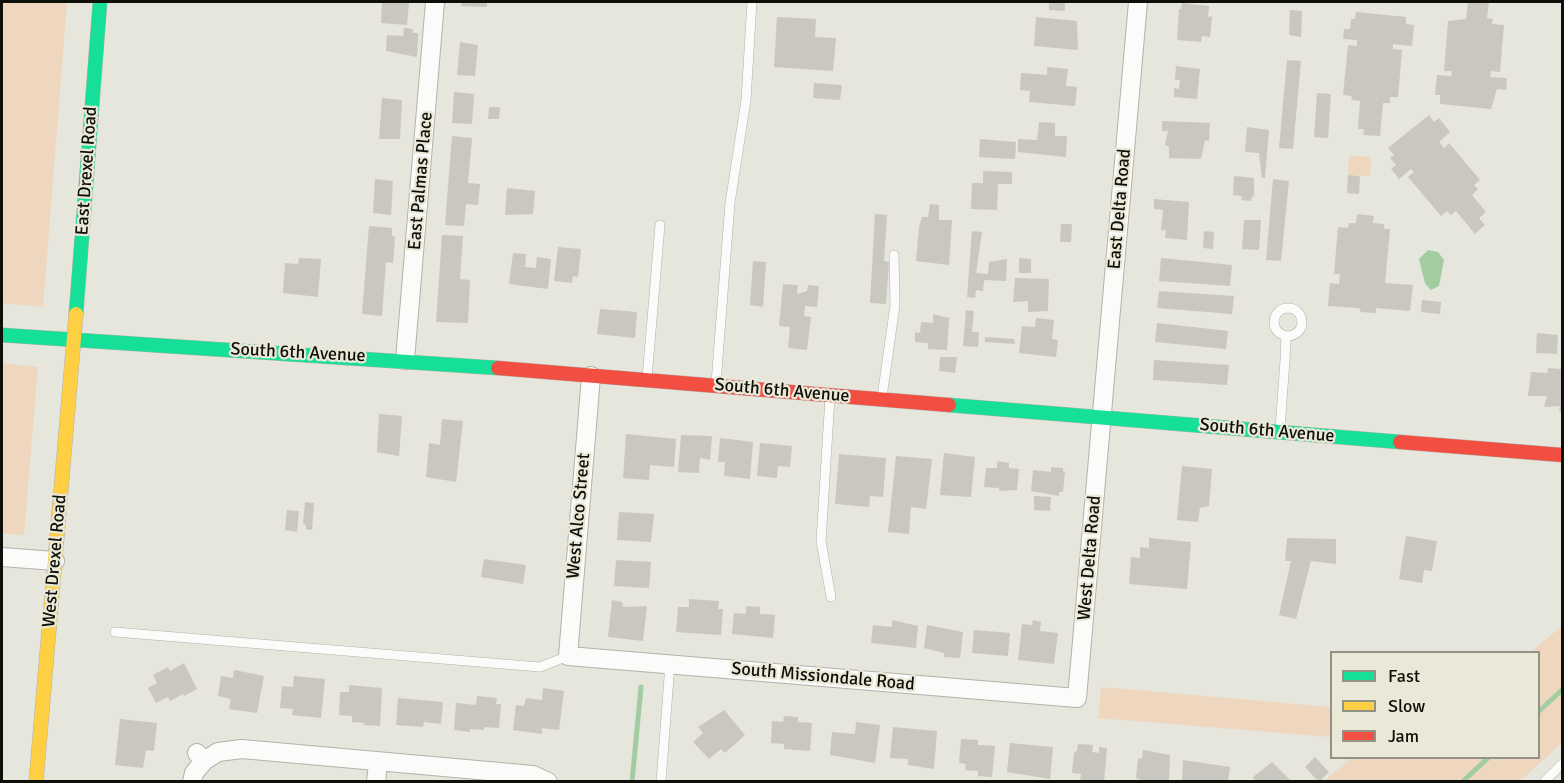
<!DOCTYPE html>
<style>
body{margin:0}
#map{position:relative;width:1564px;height:783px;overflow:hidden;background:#e6e6dc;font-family:Signika,sans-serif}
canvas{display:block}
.frame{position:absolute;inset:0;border:3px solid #0f0f09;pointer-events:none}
.legend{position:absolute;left:1330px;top:651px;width:210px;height:108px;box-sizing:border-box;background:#eae9d8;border:2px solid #929285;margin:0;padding:8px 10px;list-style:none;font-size:18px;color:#0f0f09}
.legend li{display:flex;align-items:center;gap:12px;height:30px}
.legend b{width:30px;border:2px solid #929285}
</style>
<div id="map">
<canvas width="1564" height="783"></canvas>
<div class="frame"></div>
<ul class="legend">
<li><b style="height:8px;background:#16e098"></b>Fast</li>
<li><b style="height:8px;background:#ffcf43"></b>Slow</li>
<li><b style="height:8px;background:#f24e42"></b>Jam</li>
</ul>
</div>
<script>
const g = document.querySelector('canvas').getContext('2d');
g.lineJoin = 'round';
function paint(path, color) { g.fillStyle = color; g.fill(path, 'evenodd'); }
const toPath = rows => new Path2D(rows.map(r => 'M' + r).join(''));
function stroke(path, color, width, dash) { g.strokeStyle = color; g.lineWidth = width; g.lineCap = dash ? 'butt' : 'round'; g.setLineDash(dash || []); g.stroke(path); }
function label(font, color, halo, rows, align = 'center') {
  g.font = font + ' Signika,sans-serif'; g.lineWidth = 4.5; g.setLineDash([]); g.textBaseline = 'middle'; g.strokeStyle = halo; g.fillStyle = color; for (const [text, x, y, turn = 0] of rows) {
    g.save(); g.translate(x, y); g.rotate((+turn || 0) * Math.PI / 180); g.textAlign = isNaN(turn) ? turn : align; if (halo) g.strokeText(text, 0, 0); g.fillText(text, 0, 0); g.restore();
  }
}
const green = toPath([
 [2,2,67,2,43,307,2,303],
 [1349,156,1371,157,1370,176,1348,175],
 [2,363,38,367,24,535,2,533],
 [1562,626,1562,743,1520,781,1324,781,1351,758,1538,758,1538,652,1531,652],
 [1101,687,1331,707,1331,737,1098,718]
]);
const water = toPath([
 [1428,250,1438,252,1444,260,1439,286,1431,290,1425,283,1419,259]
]);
const stream = toPath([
 [1538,712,1562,690],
 [632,782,641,687],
 [1462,782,1488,758]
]);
const building = toPath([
 [382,2,409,2,407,25,381,23],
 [462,2,487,2,487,7,461,6],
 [1049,2,1065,2,1065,11,1049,10],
 [1468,2,1489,2,1487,18,1493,19,1492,24,1504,25,1500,72,1491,71,1490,77,1507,78,1506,90,1497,89,1491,109,1440,104,1440,95,1435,95,1437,75,1451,76,1452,71,1444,71,1448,21,1466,19],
 [1182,3,1209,6,1208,17,1212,16,1210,37,1202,36,1201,42,1177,40,1179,9,1181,9],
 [1290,10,1302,11,1301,37,1289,35],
 [1356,12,1406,17,1406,24,1414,25,1412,46,1393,44,1393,49,1402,50,1398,97,1390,97,1390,103,1383,103,1380,136,1363,135,1364,129,1358,129,1360,101,1351,100,1352,96,1343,95,1348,45,1357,46,1357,40,1343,39,1344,29,1350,29,1351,19,1355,19],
 [777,17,816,19,815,37,836,38,833,71,774,67],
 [1036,17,1077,21,1078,50,1034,46],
 [404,28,413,29,413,33,418,33,417,57,386,51,387,35,403,36],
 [460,42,478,45,475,76,457,75],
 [1287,60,1301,61,1293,149,1279,148],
 [1176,66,1200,69,1197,99,1174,97,1174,88,1179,89,1180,80,1175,80],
 [1047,67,1068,69,1066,86,1077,87,1075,106,1029,102,1030,91,1020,90,1021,73,1047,75],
 [814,83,842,85,840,100,813,98],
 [454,92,474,94,472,124,452,123],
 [1317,93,1331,94,1328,138,1314,137],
 [382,98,402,100,400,139,379,139],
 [489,107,500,107,499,119,488,119],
 [1429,115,1434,122,1439,118,1450,132,1439,142,1444,148,1449,143,1480,180,1474,185,1478,189,1472,195,1486,212,1479,218,1485,225,1475,234,1456,211,1451,215,1447,211,1441,216,1408,177,1414,172,1411,169,1399,179,1391,169,1396,165,1390,158,1394,155,1388,148],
 [1162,121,1210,123,1209,141,1205,140,1201,159,1169,158,1169,147,1165,145,1168,131,1162,131],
 [1039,122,1055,123,1055,136,1067,136,1066,157,1018,152,1018,139,1037,140],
 [1247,127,1269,130,1265,178,1262,178,1259,153,1245,152],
 [452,136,472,138,468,183,480,184,478,205,466,204,464,226,445,225],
 [980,139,1016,142,1015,159,979,157],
 [983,171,1012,172,1012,184,998,184,997,210,971,209,972,183,983,183],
 [1348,175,1360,176,1359,194,1347,193],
 [1234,176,1254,178,1254,197,1252,196,1251,201,1241,200,1242,196,1233,195],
 [375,179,393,181,391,215,373,213],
 [1273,179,1289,181,1281,261,1266,260],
 [507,188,535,191,533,214,505,215],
 [1154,199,1189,202,1187,240,1165,238,1166,230,1161,230,1163,210,1154,209],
 [930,204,939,205,939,220,952,220,949,265,916,261,919,227,922,217,928,217],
 [875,214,887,215,884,261,889,262,886,304,870,303],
 [1357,214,1374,216,1373,223,1384,224,1384,229,1390,229,1385,283,1413,285,1410,311,1376,308,1376,313,1361,312,1359,308,1328,306,1330,283,1339,284,1340,274,1334,274,1338,227,1348,228,1349,223,1356,223],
 [1244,220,1261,220,1259,250,1242,249],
 [1061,224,1072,224,1071,242,1060,242],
 [369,226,392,228,392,236,395,237,393,263,386,262,382,316,362,314],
 [972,231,982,232,976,273,988,274,989,262,1007,259,1006,281,984,280,983,291,976,290,975,298,967,297],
 [1204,231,1214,232,1213,249,1203,248],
 [442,235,463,236,460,279,470,280,468,323,436,322],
 [558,247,581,249,578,277,573,276,572,283,554,281],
 [513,253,526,254,525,267,536,268,537,257,551,259,548,289,509,284],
 [299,258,321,259,318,297,283,293,285,263,298,264],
 [1019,258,1031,259,1031,273,1019,273],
 [1161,258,1232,265,1230,286,1159,281],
 [753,261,766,262,763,307,750,305],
 [1015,278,1049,279,1048,311,1028,312,1028,301,1013,302],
 [783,284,798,285,797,294,807,291,808,285,819,286,817,307,805,306,804,316,811,317,807,350,788,348,790,327,779,326],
 [1159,291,1234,296,1232,314,1157,308],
 [1422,300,1441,302,1440,314,1421,312],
 [600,309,637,312,635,338,597,334],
 [966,310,974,311,972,332,979,332,978,347,963,346],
 [933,314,949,318,947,350,928,349,928,343,915,342,915,332,920,333,921,322,933,323],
 [1036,318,1054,320,1052,339,1058,340,1056,357,1019,353,1022,326,1035,327],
 [1157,323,1228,331,1226,349,1155,342],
 [1537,333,1558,335,1557,354,1536,353],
 [985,337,1014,339,1015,344,985,342],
 [940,357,957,357,955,373,939,371],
 [1154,360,1229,365,1227,385,1153,380],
 [1548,368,1562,369,1562,413,1559,412,1560,406,1544,407,1547,396,1528,396,1531,372,1547,373],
 [379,414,402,416,399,456,377,452],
 [442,419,463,421,456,482,426,477,429,443,440,445],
 [626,434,676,439,674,467,650,465,649,480,623,478],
 [681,435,712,436,710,460,700,458,699,473,678,472],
 [720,438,753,442,750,479,724,476,725,462,718,462],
 [760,443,792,446,790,467,778,466,777,478,757,476],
 [944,453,975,457,971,497,940,495],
 [839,454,886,458,883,497,870,496,869,507,835,504],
 [896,456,932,459,926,509,911,507,909,534,888,532],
 [997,461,1009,463,1009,468,1019,469,1017,490,999,491,999,488,984,487,986,468,997,468],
 [1182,466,1212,469,1209,506,1200,508,1198,522,1177,520],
 [1051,467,1063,468,1063,471,1065,472,1063,492,1059,492,1059,496,1031,491,1033,470,1051,472],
 [1034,496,1051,497,1050,511,1034,510],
 [305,502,314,503,312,530,306,529,306,525,303,524],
 [287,510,299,511,297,532,285,530],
 [619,512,654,514,651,542,617,540],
 [1406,536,1437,541,1432,571,1424,570,1422,583,1399,579],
 [1149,538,1191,542,1187,589,1129,584,1131,557,1140,558,1140,547,1149,548],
 [1287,538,1336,539,1336,564,1311,561,1296,619,1279,615,1291,561,1285,561],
 [484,559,526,565,523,584,481,577],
 [616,560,651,562,649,588,614,586],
 [689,599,719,601,718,609,723,609,721,635,676,632,678,607,689,607],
 [612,600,622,602,623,607,647,606,643,641,608,637],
 [746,606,760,607,760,614,775,615,773,638,732,634,734,613,746,614],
 [892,620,918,626,916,648,871,643,873,625,892,627],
 [1033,620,1041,622,1040,631,1058,633,1054,664,1018,660,1022,624,1032,625],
 [927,625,963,632,960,658,944,657,944,653,924,648],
 [974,630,1010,633,1008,656,972,653],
 [184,663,197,689,184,696,183,694,170,701,168,697,156,703,148,688,157,683,153,675,168,667,170,671],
 [234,670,264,676,257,713,229,709,231,699,218,696,221,676,233,678],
 [294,676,325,679,321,718,292,715,293,709,280,708,282,686,293,687],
 [349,685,382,688,380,726,364,725,365,723,352,722,352,716,339,715,340,692,349,692],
 [543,688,564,691,559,730,542,728,542,734,513,730,516,705,524,706,526,698,542,700],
 [477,696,497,698,496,704,501,704,499,728,484,727,484,730,470,729,470,732,454,730,456,703,476,705],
 [398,698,443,702,441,724,424,722,423,727,396,725],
 [724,710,745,735,725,753,721,749,709,759,693,742,703,733,698,727],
 [784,716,798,717,798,722,812,723,810,751,784,749,784,744,771,743,772,721,783,722],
 [120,719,157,723,154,751,146,750,143,768,115,765],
 [856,722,880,725,875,763,830,755,832,732,855,734],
 [893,727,937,731,934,769,908,765,908,759,890,758],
 [961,739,978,740,978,745,995,746,992,777,978,776,978,771,965,770,966,764,959,763],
 [1010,743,1053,747,1050,779,1007,772],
 [1078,744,1093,745,1092,752,1099,753,1099,747,1107,748,1104,782,1080,780,1081,774,1072,773,1074,752,1077,751],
 [1143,750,1170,755,1169,782,1145,782,1136,778,1138,759,1142,758],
 [1315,757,1329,772,1319,782,1305,767],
 [1183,760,1230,767,1228,782,1182,782],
 [1272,762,1290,780,1256,782,1253,777]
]);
const lane = toPath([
 '1274 322a14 14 0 1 1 28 0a14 14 0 1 1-28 0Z',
 [1285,362,1286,336],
 [647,378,660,225],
 [716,383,730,203,746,100,752,2],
 [830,397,821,541,831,597],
 [882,397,895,305,894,255],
 [1280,429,1285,360],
 [115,632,540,667,568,656],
 [661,782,670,664],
 [1544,782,1562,764]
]);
const street = toPath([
 [405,360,435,2],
 [591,376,568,656,1077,698,1138,2],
 [2,557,55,561],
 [204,761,218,752,242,749,533,775,548,782],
 [192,782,194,773,204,761,197,753],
 [376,782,378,763]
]);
const fast = toPath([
 [76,314,100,2],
 [2,335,498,368],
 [949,405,1400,442]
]);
const slow = toPath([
 [36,782,76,314]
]);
const jam = toPath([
 [498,368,949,405],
 [1400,442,1562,455]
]);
const streetNames = [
 ["East Drexel Road",87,171,-86],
 ["East Palmas Place",421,181,-85],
 ["East Delta Road",1120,209,-85],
 ["South 6th Avenue",298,353,3],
 ["South 6th Avenue",782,391,5],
 ["South 6th Avenue",1267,431,5],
 ["West Alco Street",579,516,-85],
 ["West Delta Road",1090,558,-85],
 ["West Drexel Road",55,561,-85],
 ["South Missiondale Road",823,677,5]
];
paint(green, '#efd6be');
paint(water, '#a2cda2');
stroke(stream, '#a2cda2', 5);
paint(building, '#c9c7bf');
stroke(lane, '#b3b2ab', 10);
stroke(street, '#b3b2ab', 20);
stroke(fast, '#b3b2ab', 15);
stroke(slow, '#b3b2ab', 15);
stroke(jam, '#b3b2ab', 15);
stroke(lane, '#fbfbfa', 9);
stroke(street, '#fbfbfa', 18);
stroke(fast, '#16e098', 14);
stroke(slow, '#ffcf43', 14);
stroke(jam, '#f24e42', 14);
label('18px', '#0f0f09', '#eae9d8', streetNames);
</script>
